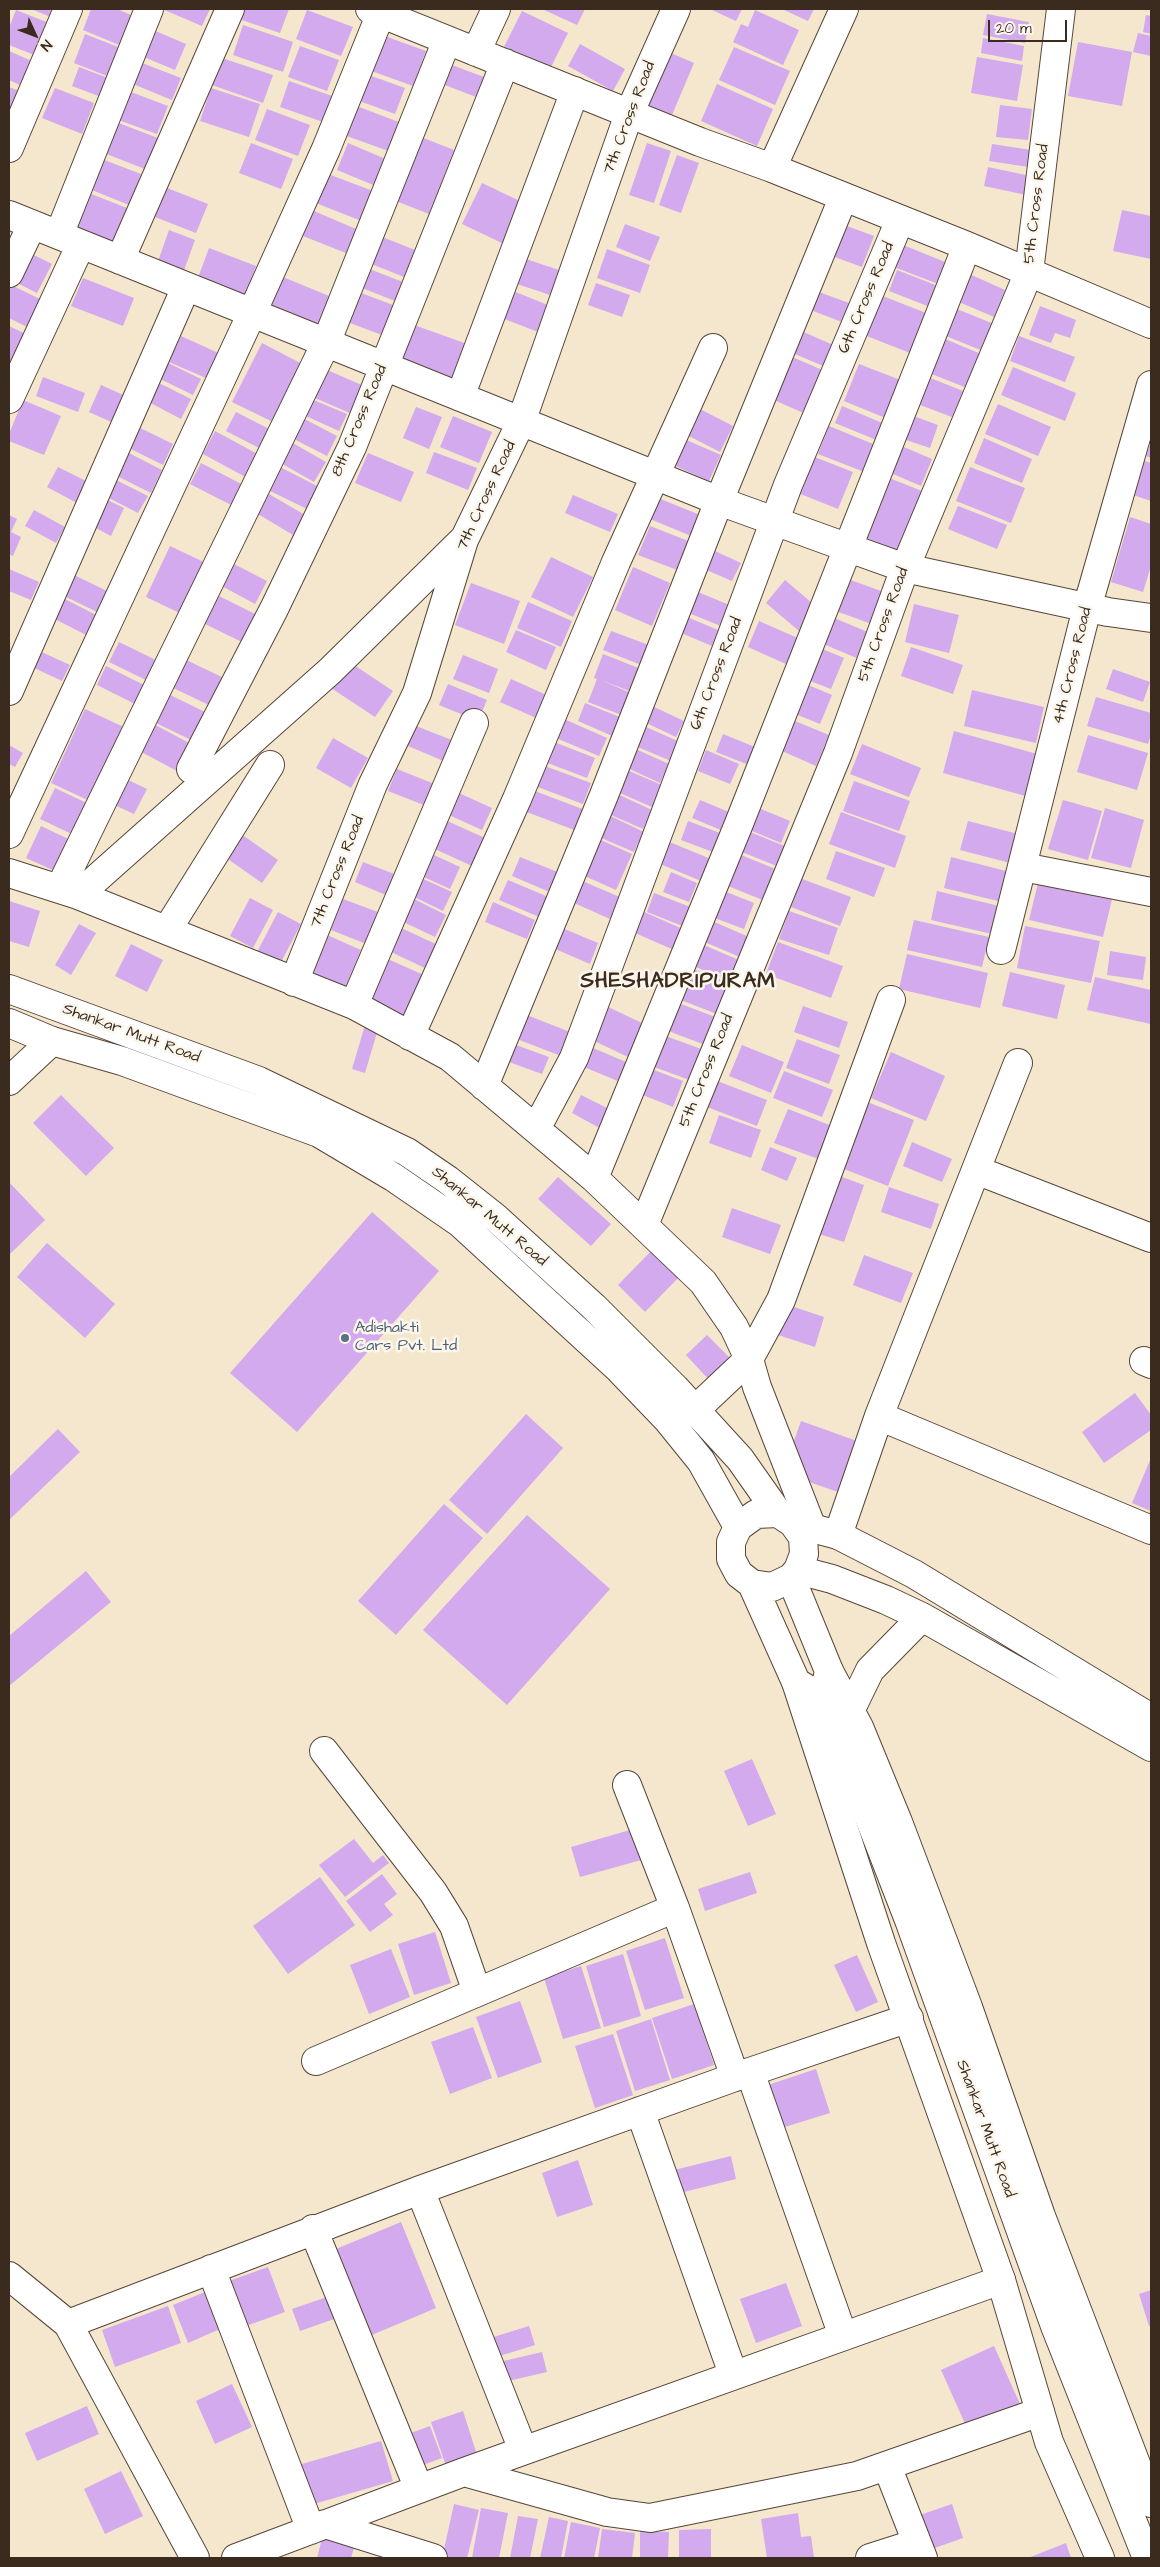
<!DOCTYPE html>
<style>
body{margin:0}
#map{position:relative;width:1160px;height:2567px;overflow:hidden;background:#f5e6ce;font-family:"Architects Daughter",sans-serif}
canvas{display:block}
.frame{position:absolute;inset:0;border:10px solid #3b2a1e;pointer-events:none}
.north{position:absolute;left:10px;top:10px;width:50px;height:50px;-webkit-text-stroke:4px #fbf7ec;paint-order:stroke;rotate:133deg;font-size:14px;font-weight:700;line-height:20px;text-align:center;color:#3b2a1e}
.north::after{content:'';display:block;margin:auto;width:18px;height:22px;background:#3b2a1e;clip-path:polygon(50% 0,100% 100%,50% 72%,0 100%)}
.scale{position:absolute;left:988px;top:20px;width:79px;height:22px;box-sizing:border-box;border:2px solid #3b2a1e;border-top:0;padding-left:6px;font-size:15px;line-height:18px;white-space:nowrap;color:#3b2a1e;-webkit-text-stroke:4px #fbf7ec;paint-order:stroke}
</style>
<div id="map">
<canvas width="1160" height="2567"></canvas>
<div class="frame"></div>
<div class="north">N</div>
<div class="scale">20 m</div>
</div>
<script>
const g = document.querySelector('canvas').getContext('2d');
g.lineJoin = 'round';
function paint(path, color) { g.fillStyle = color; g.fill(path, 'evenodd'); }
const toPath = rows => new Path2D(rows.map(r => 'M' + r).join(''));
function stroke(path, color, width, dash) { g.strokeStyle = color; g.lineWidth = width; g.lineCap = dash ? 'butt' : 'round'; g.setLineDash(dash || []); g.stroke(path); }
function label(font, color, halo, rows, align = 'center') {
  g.font = font + ' "Architects Daughter",sans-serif'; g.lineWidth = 5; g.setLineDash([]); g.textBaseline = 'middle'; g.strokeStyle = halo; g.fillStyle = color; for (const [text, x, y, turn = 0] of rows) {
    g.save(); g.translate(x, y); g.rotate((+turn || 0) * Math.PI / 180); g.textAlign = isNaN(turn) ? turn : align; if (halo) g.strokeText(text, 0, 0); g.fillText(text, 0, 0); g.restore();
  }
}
const building = toPath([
 [31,9,62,9,58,20],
 [91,9,117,9,136,17,124,47,83,30],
 [162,9,210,9,202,26],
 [239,9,289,9,280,33,236,18],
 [542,9,585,9,577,25],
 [710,9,742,9,736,21],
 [782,9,814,9,808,21],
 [16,10,49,23,37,56,9,45,9,28],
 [307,10,353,27,341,56,296,39],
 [755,10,799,30,783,65,733,42,741,24,748,27],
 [522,11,568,33,550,69,504,47],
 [987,14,1029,22,1025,43,983,35],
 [1146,15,1151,16,1151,34,1143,32],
 [243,25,293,42,283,72,233,55],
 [151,29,186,44,175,70,139,55],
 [1138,33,1151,36,1151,56,1133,52],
 [85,34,118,47,107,76,74,63],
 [379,34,426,51,413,86,366,69],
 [983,38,1024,46,1022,61,981,53],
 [1078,42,1132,52,1122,106,1068,96],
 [580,44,625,69,613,91,568,66],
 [300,46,339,60,327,91,288,77],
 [734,47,790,71,775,105,719,80],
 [664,50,694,63,672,115,641,102],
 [9,51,32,61,22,86,9,80],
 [977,57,1023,65,1017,101,971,93],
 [222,58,273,75,263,103,212,85],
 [137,61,181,78,172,100,128,82],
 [444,62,492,80,484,100,437,82],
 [79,67,116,81,109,100,72,86],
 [363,73,405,88,395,114,354,99],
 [289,81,335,97,326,123,280,107],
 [717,84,773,109,757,146,701,121],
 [9,87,24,93,9,120],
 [55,88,94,103,82,134,42,118],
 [211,88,260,104,249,137,200,121],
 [123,89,168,106,157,134,113,118],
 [354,105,404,124,394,153,344,135],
 [1000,105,1032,109,1028,140,996,137],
 [267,109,310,125,298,156,255,140],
 [116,122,163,140,150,171,104,153],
 [421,137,454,150,429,214,396,201],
 [251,143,293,159,281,189,239,173],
 [348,143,395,163,383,189,337,170],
 [647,143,671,151,654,203,629,195],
 [992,144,1038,151,1035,168,989,161],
 [677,155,699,163,681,213,659,205],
 [94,156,141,174,129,205,82,186],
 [988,167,1035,177,1031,196,984,186],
 [328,174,381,194,369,224,316,203],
 [482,183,524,203,504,244,462,224],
 [167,188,208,204,196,233,155,217],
 [81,190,127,208,114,242,67,223],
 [1122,210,1151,216,1151,259,1113,251],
 [314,211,356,229,346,253,303,236],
 [836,222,874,236,862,267,824,253],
 [625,224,660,237,650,261,616,247],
 [169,230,195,240,183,273,157,264],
 [375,234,420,252,409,279,364,261],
 [903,245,955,266,946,287,894,267],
 [209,248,256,266,243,303,195,286],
 [607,249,650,265,640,293,597,278],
 [26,251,52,264,37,293,11,280],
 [517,256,565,272,556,297,508,281],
 [359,265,403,282,395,301,352,284],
 [897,270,938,286,930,307,889,291],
 [965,272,1005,290,994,317,952,299],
 [283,277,329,296,316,329,269,310],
 [83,278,134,298,123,326,71,306],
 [596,283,630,295,622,317,588,305],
 [9,284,40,299,27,327,9,318],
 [808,288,849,303,842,322,800,306],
 [353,290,401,308,390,338,342,320],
 [513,291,548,305,538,332,502,318],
 [880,295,926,313,910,353,864,335],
 [1040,306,1076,320,1070,338,1055,333,1051,343,1029,335],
 [952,307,994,324,983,351,941,334],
 [414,325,470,345,457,380,401,359],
 [9,326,28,335,9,375],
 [792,327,838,347,828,368,783,349],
 [181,336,225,356,213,381,169,362],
 [938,336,981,354,967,388,924,371],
 [1019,336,1075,357,1065,382,1010,361],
 [262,343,304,365,275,423,232,402],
 [783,353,827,372,808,415,765,396],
 [164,361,201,379,193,395,156,377],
 [859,364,903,381,888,419,844,401],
 [318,366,364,386,352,414,306,394],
 [1013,367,1076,393,1065,421,1001,395],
 [918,373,963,391,952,417,907,400],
 [43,377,85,393,78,412,36,396],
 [151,379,191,399,181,419,141,398],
 [101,385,130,398,118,425,89,412],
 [304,396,347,414,339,431,297,412],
 [23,400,61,416,44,455,9,441,9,434],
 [998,404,1051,427,1038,456,985,434],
 [842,406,892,427,886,444,835,423],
 [416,407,442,417,429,449,403,438],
 [698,408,733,426,720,452,685,434],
 [236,412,275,432,265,451,226,431],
 [295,414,337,436,327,456,284,434],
 [908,414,938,425,930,448,900,438],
 [453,416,492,432,479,463,440,447],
 [134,425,173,444,163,465,123,445],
 [829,426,883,448,872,475,818,454],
 [215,431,263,457,251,480,203,454],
 [984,438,1032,459,1022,483,974,463],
 [684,439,721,455,709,481,673,465],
 [890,441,932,459,921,486,879,468],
 [291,442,326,462,314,482,279,462],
 [1151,442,1151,458,1146,456],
 [125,451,162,470,151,493,113,474],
 [434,452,477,468,468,490,426,473],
 [368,453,414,472,401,502,355,483],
 [812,456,853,472,838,509,798,493],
 [1135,458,1151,463,1151,501,1124,492],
 [201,463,249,488,239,509,190,484],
 [58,467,88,482,77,503,47,487],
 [280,467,319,487,307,509,268,490],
 [970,467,1025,488,1011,523,956,501],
 [884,476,922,491,897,557,855,541],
 [114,479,148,496,138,513,105,496],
 [269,494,305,515,293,535,258,514],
 [573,495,618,514,610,532,565,513],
 [101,497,124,508,111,536,88,524],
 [658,498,710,519,701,540,650,519],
 [958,506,1007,525,997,549,948,529],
 [34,510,65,527,56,543,25,526],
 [9,515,17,519,11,532,21,537,13,556,9,554],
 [1130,517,1151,524,1151,566,1143,592,1111,582],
 [650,526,696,544,685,573,638,555],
 [170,546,210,565,186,616,146,597],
 [704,546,741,563,732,581,695,565],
 [551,557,593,577,573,617,531,597],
 [232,563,267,581,255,604,220,585],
 [633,567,670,583,652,626,615,610],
 [9,569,39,582,31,600,9,591],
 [72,574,107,591,97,612,62,595],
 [845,578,892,595,880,627,833,610],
 [785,580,819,609,799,631,766,603],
 [471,583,520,601,504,644,455,625],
 [688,588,732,606,723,627,679,609],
 [217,595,259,616,246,644,203,623],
 [61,597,100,617,90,637,51,617],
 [528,602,572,621,561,647,517,628],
 [914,604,959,615,949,653,905,642],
 [680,614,718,630,712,646,674,630],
 [832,617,870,633,859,659,821,643],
 [759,621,800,639,788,665,748,647],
 [516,630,556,647,546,670,506,652],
 [611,631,657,648,649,668,603,650],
 [119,642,160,662,150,682,109,662],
 [818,647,844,658,831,689,805,679],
 [911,647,963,665,953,694,901,676],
 [35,649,70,665,62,681,28,665],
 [603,654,646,671,637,694,601,680,633,694,624,716,588,702,597,679,594,678],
 [463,655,498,669,489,693,453,679],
 [180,657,224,678,211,706,167,685],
 [345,659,393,691,375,717,328,686],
 [106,666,146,686,137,705,97,685],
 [1113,669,1150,682,1143,702,1106,689],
 [511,679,553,698,543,721,500,702],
 [801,682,832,695,820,724,788,711],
 [448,684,487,700,478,721,439,705],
 [972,690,1044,707,1036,743,964,726],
 [164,692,205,712,191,740,150,720],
 [1096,697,1151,713,1151,734,1148,744,1087,726],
 [585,703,627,720,619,739,578,721],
 [650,705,684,721,676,737,642,721],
 [85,709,128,729,94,803,51,783],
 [785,717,829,735,816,766,773,747],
 [564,719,607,738,599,756,556,738],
 [146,720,191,744,177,771,132,747],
 [637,723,680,742,671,761,628,743],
 [416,726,462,744,453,765,408,746],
 [954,731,1041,755,1029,797,943,773],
 [723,734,762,750,754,767,716,752],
 [1088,735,1148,753,1137,790,1077,772],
 [333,738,368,758,351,788,316,768],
 [554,742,595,758,587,778,545,762],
 [862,744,921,768,909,797,850,774],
 [9,745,23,753,15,767,9,764],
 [629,746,669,764,660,783,621,765],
 [706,750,739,764,730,784,698,771],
 [542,765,591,783,583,804,535,786],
 [620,767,664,786,654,808,611,789],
 [397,769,437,785,429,807,388,791],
 [118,775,147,789,134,814,106,801],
 [854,781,910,801,899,831,843,811],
 [55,788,93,806,78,837,40,819],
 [450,789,492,808,482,830,440,811],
 [532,790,585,810,577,831,524,811],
 [611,791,652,810,643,829,602,811],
 [700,800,736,815,728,833,692,818],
 [1063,800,1102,811,1088,860,1048,849],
 [749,804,790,821,781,843,740,826],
 [1105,808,1144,820,1131,868,1091,858],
 [602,812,644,832,634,852,592,834],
 [841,812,906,836,895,868,829,844],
 [436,816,485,838,472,866,424,844],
 [688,821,728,836,721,855,681,840],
 [968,821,1022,835,1014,864,960,850],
 [41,826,81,845,66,876,26,858],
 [745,830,787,847,779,867,737,850],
 [241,834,278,860,262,883,225,857],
 [594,837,632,854,616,890,578,873],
 [667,841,711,859,701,881,658,863],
 [423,850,460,867,450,889,413,872],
 [836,851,885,868,874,897,826,879],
 [736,853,783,872,770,903,723,884],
 [520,857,560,873,552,893,512,876],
 [951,857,1010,872,1002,902,944,888],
 [363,862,402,877,393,898,355,882],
 [671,872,697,883,689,902,663,892],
 [412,874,452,892,443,911,404,892],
 [573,877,629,901,619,923,563,898],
 [802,879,851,897,840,926,791,907],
 [1039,879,1113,895,1103,937,1029,920],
 [508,880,553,899,544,919,499,900],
 [714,887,754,903,744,929,704,914],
 [937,891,999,906,992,934,931,920],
 [654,893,693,908,685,927,647,912],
 [404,894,446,915,435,937,393,917],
 [250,898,273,910,253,948,230,936],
 [343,899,386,915,374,947,331,930],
 [9,901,40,911,29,947,9,941],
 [493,902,535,920,527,939,485,922],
 [789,911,838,928,829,955,779,939],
 [278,912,301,924,280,964,257,952],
 [644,912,683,929,674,950,635,933],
 [703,917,749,937,740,957,695,938],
 [914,920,989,937,982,967,907,950],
 [79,924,96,933,71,975,55,965],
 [555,925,598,943,590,964,546,945],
 [1025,926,1100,941,1091,983,1017,968],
 [399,927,440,946,429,970,389,951],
 [327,935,361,950,344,990,310,976],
 [778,942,843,966,831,998,766,974],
 [699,943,739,960,729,981,689,964],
 [131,944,163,960,147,992,115,976],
 [1110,951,1146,957,1143,980,1107,975],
 [907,954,988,973,980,1008,899,989],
 [381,956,426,976,406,1019,361,998],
 [685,966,733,984,722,1016,673,997],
 [1010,972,1065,985,1057,1019,1002,1006],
 [1095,977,1151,990,1151,1024,1087,1010],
 [673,1001,718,1018,708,1046,663,1029],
 [604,1005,644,1024,628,1057,588,1038],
 [803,1006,848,1022,839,1048,794,1032],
 [519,1012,570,1032,561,1056,509,1036],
 [365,1025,378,1029,365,1073,352,1069],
 [660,1034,704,1050,692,1081,649,1065],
 [797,1039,840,1055,829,1084,786,1068],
 [505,1041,549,1057,542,1074,498,1058],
 [742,1045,784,1062,771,1093,729,1076],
 [593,1048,633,1065,625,1084,584,1067],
 [891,1052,945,1076,926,1121,871,1098],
 [646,1067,683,1081,673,1107,635,1092],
 [784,1071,833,1090,822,1117,773,1098],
 [717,1081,767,1100,757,1126,707,1107],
 [61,1095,114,1148,86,1176,33,1123],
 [581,1095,617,1113,607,1132,572,1113],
 [862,1100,914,1120,888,1186,836,1166],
 [788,1109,840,1129,827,1162,774,1143],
 [719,1115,761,1130,751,1158,709,1143],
 [912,1142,952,1159,942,1182,903,1166],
 [770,1147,797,1158,787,1181,761,1170],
 [831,1173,864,1185,844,1242,810,1231],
 [558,1177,611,1224,591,1246,538,1199],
 [9,1182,45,1220,9,1255],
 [889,1187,939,1204,931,1229,881,1212],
 [732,1208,781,1225,770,1254,722,1237],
 [372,1212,439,1271,297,1432,230,1373],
 [47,1243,115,1304,85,1338,17,1277],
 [654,1248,681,1275,645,1312,618,1285],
 [864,1255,913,1273,901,1303,853,1285],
 [788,1305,824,1317,815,1347,778,1335],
 [707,1335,733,1361,711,1382,686,1355],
 [1135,1393,1151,1415,1151,1430,1104,1463,1082,1432],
 [526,1414,563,1448,487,1534,449,1500],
 [801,1421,857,1441,838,1492,792,1476,800,1456,790,1452],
 [58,1429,80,1452,9,1520,9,1477],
 [1151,1458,1151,1511,1132,1503],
 [444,1504,483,1538,396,1635,358,1601],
 [527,1515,610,1589,507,1705,423,1630],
 [86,1571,111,1602,9,1686,9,1636],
 [752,1759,776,1814,748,1826,724,1771],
 [637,1828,645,1859,580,1877,571,1847],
 [354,1839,373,1863,383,1855,389,1863,345,1897,319,1865],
 [750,1872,757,1893,705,1911,698,1889],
 [382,1874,397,1894,384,1904,393,1915,370,1932,346,1901],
 [320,1877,355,1925,288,1974,253,1926],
 [435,1932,451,1983,414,1995,398,1944],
 [665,1938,684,1998,645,2010,626,1951],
 [391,1949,410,1997,369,2014,350,1965],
 [623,1954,641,2016,604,2027,586,1966],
 [857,1955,878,2002,856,2012,834,1965],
 [581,1966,601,2028,563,2039,544,1978],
 [520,2001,542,2062,498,2078,476,2017],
 [694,2004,714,2065,672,2079,652,2018],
 [651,2019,670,2080,635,2091,616,2031],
 [473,2027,492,2078,450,2094,431,2042],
 [613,2034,633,2095,595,2108,575,2046],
 [816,2069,830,2113,775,2130,762,2087],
 [731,2156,736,2179,676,2194,670,2171],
 [578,2160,593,2205,557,2217,542,2173],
 [401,2222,436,2308,360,2340,324,2254],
 [268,2267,285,2312,246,2326,229,2281],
 [786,2283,802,2326,756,2343,740,2299],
 [1151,2290,1151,2325,1149,2326,1139,2294],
 [205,2292,220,2329,188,2343,173,2305],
 [330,2296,337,2318,300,2331,292,2309],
 [168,2306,181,2343,115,2367,102,2330],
 [529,2326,535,2345,493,2358,487,2339],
 [994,2346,1020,2404,967,2428,941,2370],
 [542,2352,547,2372,499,2383,495,2363],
 [232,2384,252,2427,215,2444,196,2401],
 [87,2406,99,2434,37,2461,25,2433],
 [463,2411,477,2455,446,2466,431,2422],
 [430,2426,442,2458,412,2469,400,2437],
 [381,2441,393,2481,307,2506,295,2466],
 [121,2471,143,2516,105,2534,84,2489],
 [454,2504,479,2510,467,2558,442,2558],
 [952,2504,963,2538,932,2549,920,2515],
 [481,2508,508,2513,499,2558,472,2558],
 [798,2513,801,2537,811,2536,814,2558,767,2558,761,2519],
 [518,2516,538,2519,530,2558,510,2558],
 [549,2517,568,2521,561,2558,540,2558],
 [571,2522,600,2528,594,2558,564,2558],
 [602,2529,635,2533,632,2558,598,2558],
 [711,2529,711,2558,679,2558,679,2530],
 [640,2531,669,2532,668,2558,640,2558],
 [323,2535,355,2544,351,2558,317,2558],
 [1066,2543,1071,2558,1028,2558]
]);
const street = toPath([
 [370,9,700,142,772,168,967,246,1151,324],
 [476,52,496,9],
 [9,148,68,9],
 [772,168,844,9],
 [9,215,719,501,846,547,905,568,1108,612,1151,618],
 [59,235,149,9],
 [120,260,230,9],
 [9,273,32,225],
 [460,397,575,91],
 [9,399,81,244],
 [9,691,186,287],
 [191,769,274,609,352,447,505,63],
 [9,834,252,313,326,149,381,13],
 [1023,867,1151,892],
 [9,873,78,895,354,1005,450,1057,594,1178,703,1282,734,1327,749,1359,757,1387,812,1528],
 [60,888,326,343,447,40],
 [78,895,330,671,462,541],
 [167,930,270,765],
 [1001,950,1087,608,1151,385],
 [294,982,373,784,417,693,464,540,521,422,629,114,676,9],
 [354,1005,474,723],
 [410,1036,517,799,616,562,713,348],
 [9,1081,52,1041],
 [484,1086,604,795,719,501,843,198],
 [536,1129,574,1058,788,485,900,220],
 [976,1170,1151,1238],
 [594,1178,738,826,967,246],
 [644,1225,838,753,905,568,1029,272,1061,9],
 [1144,1361,1151,1364],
 [696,1409,749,1359,781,1300,891,1000],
 [879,1416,1151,1530],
 [838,1535,879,1416,1018,1063],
 [324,1751,433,1892,454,1926,477,1992],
 [627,1785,675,1908,735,2077],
 [316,2061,675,1908],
 [750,2072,843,2336],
 [640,2111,733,2374],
 [420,2190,523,2450],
 [313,2229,419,2489],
 [211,2269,311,2530],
 [9,2276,68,2324,195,2558],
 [68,2324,420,2190,735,2077,909,2018],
 [887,2466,923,2558],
 [464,2472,607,2512,650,2518,857,2476,1040,2412],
 [325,2524,433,2558],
 [236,2558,464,2472,1001,2280],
 [870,2558,917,2543]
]);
const secondary = toPath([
 [829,1671,859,1727,898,1822,968,2007,1041,2216,1151,2503],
 [796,1682,881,1943,1001,2280,1049,2442,1100,2558]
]);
const primary = toPath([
 [9,989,259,1081,407,1152,448,1180,496,1218,594,1307,675,1388,740,1459,778,1513],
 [9,1023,52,1041,122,1061,319,1133,393,1177,460,1223,619,1369,667,1419,701,1461,738,1527],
 [793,1523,838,1535,914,1574,1151,1718],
 [798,1570,832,1579,886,1600,922,1617,1151,1747],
 [791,1578,829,1671,823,1699,909,1920,1055,2326,1147,2558],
 [752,1584,772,1587,791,1578,798,1570,804,1554,803,1537,793,1523,778,1513,756,1514,738,1527,731,1542,731,1559,739,1574,752,1584,796,1682,823,1699],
 [850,1711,870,1670,922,1617]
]);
const markers = [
 [345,1338,5,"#5c6f8a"]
];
const streetNames = [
 ["7th Cross Road",630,118,-69],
 ["5th Cross Road",1037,204,-83],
 ["6th Cross Road",867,298,-67],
 ["8th Cross Road",360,421,-67],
 ["7th Cross Road",487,496,-65],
 ["5th Cross Road",884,625,-70],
 ["4th Cross Road",1073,666,-76],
 ["6th Cross Road",717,674,-69],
 ["7th Cross Road",338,872,-68],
 ["Shankar Mutt Road",131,1034,20],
 ["5th Cross Road",707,1071,-68],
 ["Shankar Mutt Road",489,1217,40],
 ["Shankar Mutt Road",985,2129,70]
];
const serviceNames = [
 ["Adishakti",355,1329],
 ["Cars Pvt. Ltd",355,1347]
];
const districtNames = [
 ["SHESHADRIPURAM",678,983]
];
paint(building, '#d2aaed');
stroke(street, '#574638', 30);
stroke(secondary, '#574638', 30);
stroke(primary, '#574638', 30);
stroke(street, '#fff', 28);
stroke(secondary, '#fff', 28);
stroke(primary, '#fff', 28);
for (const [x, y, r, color] of markers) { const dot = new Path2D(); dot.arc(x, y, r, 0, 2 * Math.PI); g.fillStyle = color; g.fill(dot); stroke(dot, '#fbf7ec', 2); }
label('16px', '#3b2a1e', '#fbf7ec', streetNames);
label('16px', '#4e5e75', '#fbf7ec', serviceNames, 'left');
g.letterSpacing = '1px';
label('bold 21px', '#3b2a1e', '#fbf7ec', districtNames);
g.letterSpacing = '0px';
</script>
